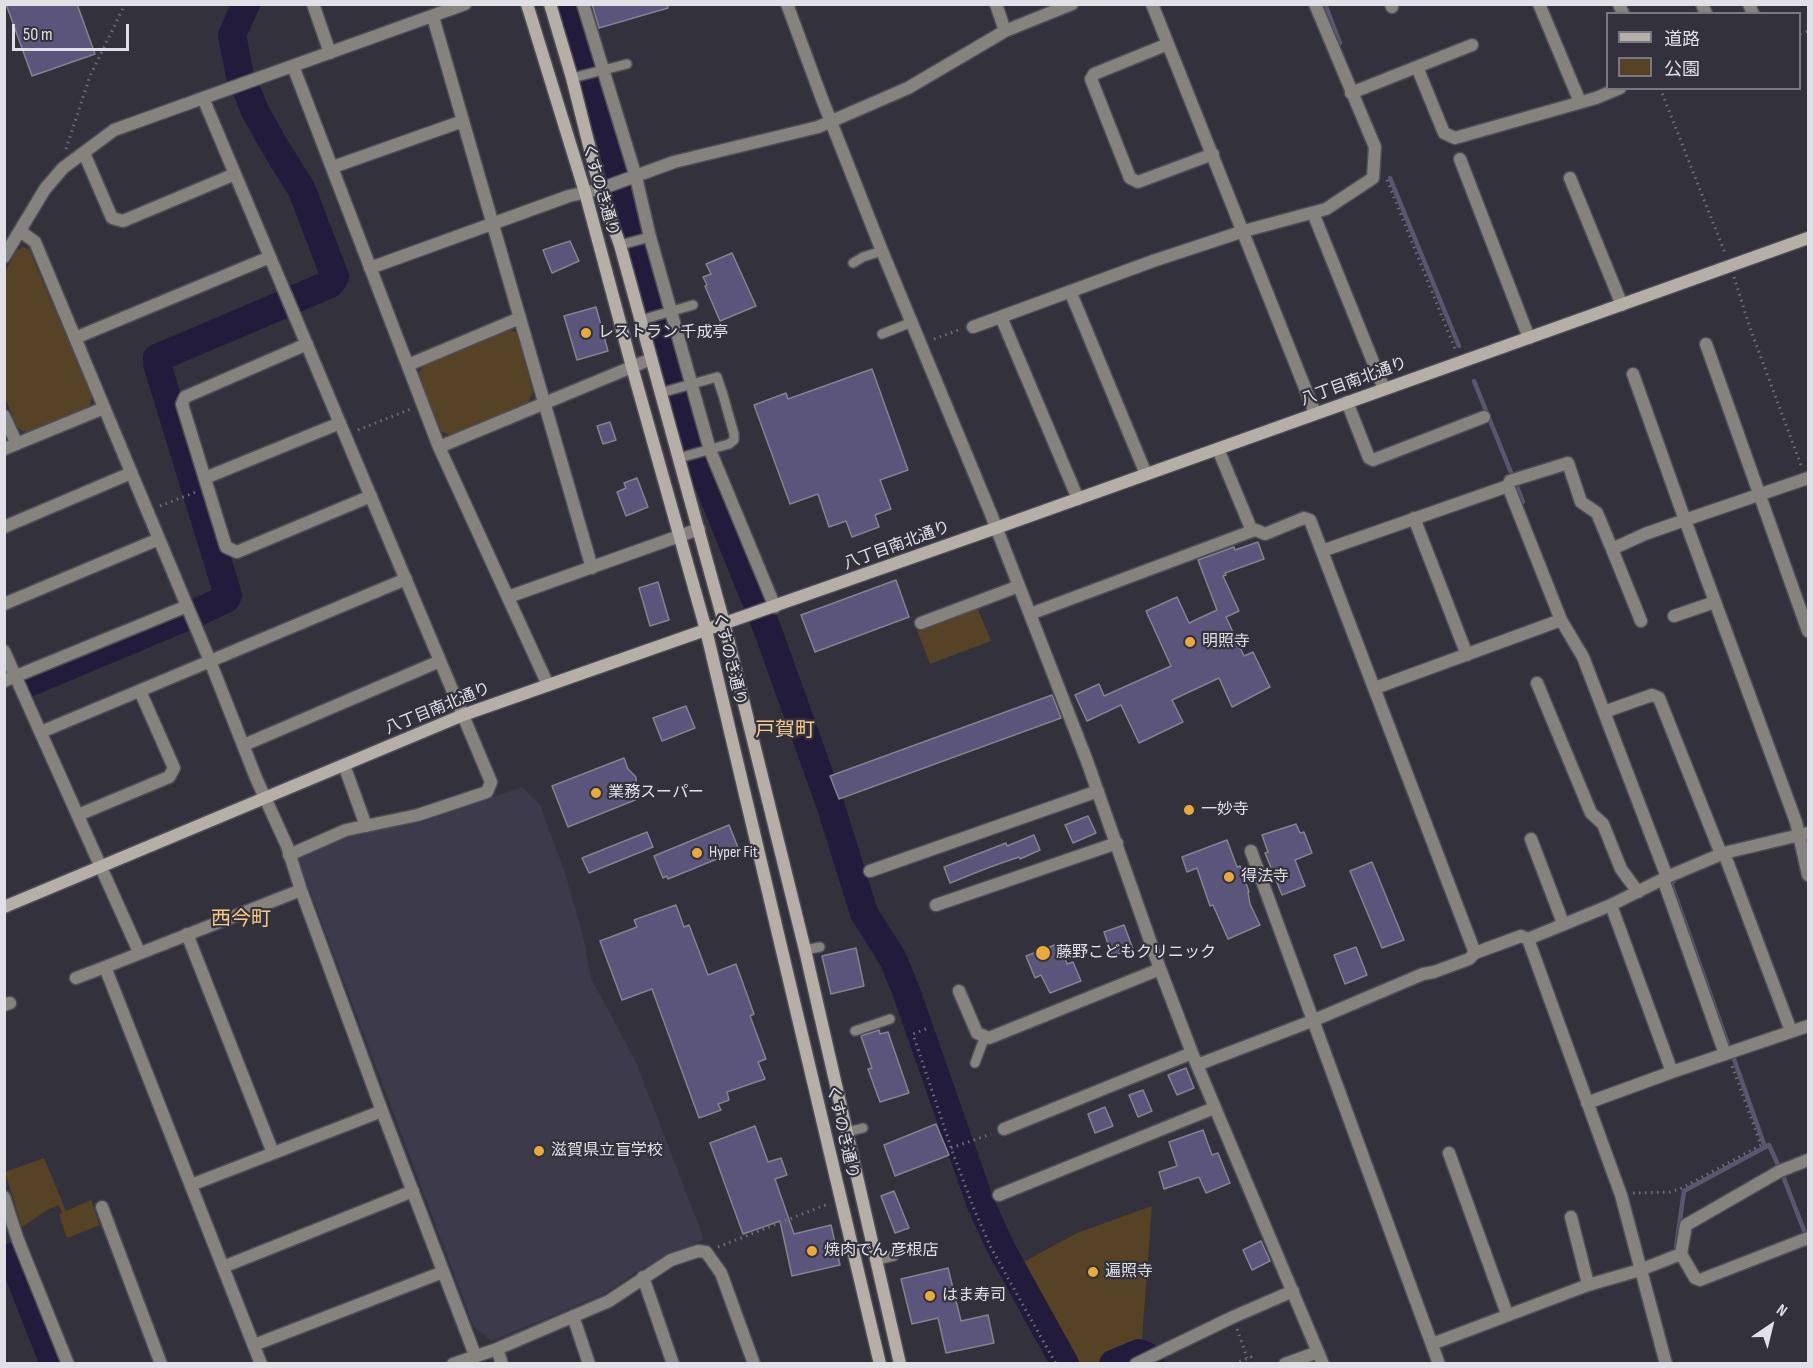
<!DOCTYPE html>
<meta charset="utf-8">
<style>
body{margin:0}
#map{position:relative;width:1813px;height:1368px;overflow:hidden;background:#33323c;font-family:"Sofia Sans Condensed","Noto Sans JP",sans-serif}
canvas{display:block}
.frame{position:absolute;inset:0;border:6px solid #e1e0e7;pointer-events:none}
.legend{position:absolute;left:1606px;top:12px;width:195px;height:78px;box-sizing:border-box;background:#33323c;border:2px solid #797880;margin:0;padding:8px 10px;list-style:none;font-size:18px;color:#e1e0e7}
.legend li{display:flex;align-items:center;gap:12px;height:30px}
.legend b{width:30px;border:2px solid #797880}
.north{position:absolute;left:1741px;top:1296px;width:60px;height:60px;-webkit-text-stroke:4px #33323c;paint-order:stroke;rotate:35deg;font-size:16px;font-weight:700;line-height:24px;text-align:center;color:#e1e0e7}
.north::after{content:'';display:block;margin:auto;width:21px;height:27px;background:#e1e0e7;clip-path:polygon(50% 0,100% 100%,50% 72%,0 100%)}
.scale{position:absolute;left:12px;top:24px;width:117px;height:27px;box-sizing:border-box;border:3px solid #e1e0e7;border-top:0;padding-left:8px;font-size:18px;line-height:21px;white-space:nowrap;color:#e1e0e7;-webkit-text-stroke:4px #33323c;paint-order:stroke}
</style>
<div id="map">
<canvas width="1813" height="1368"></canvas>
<div class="frame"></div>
<ul class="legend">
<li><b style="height:8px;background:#b5afa7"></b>道路</li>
<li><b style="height:16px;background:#564224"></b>公園</li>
</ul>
<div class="north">N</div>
<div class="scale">50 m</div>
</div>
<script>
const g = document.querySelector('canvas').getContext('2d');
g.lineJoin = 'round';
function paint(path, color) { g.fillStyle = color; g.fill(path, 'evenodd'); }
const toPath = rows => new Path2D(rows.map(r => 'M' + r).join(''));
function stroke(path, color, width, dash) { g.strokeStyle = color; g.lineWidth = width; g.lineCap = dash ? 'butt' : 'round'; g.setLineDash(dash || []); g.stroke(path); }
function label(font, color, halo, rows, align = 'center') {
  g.font = font + ' "Sofia Sans Condensed","Noto Sans JP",sans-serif'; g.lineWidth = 4.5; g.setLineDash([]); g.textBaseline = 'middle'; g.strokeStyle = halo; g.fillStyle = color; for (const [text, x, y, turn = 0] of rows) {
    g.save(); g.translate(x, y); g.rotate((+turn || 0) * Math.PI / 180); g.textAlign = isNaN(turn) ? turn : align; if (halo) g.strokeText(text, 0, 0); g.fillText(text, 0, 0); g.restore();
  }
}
const built = toPath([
 [522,787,540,805,565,873,583,936,591,978,636,1062,704,1239,640,1270,606,1293,492,1341,474,1327,298,859,347,835,420,823]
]);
const green = toPath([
 [23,247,29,249,92,396,90,405,83,409,30,432,22,431,17,427,5,397,5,272,16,251],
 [508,329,517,333,533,392,528,403,450,435,441,431,418,374,424,364],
 [977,607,991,641,930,664,917,630],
 [44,1158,66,1211,91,1200,100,1225,67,1238,59,1215,62,1213,59,1205,47,1210,22,1227,5,1172],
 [1152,1206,1141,1351,1133,1347,1099,1363,1071,1363,1016,1266,1077,1233]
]);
const stream = toPath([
 [1325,4,1340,43],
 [1390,178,1459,346],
 [1474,381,1512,475],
 [1516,484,1523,502],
 [1674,881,1671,883,1729,1047],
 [1734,1059,1765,1147],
 [1783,1176,1805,1233],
 [1676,1248,1684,1191,1769,1145,1779,1167]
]);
const river = toPath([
 [572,4,706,478,768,631,831,807,864,913,893,959,906,991,981,1205,1002,1250,1065,1364],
 [240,76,232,35,246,4],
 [247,91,255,111,274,145,302,190,335,277,330,284,297,298],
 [198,612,226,599,228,595,157,364,157,358,282,305],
 [28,683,183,618],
 [12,1257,54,1364],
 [1113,1364,1139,1353,1145,1355,1151,1364]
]);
const building = toPath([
 [6,4,77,4,95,54,32,76,6,4],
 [592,4,667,4,668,8,599,28,592,4],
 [570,241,579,261,552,273,543,250,570,241],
 [732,253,756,306,720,321,705,286,707,285,703,277,711,274,706,264,732,253],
 [596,307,608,351,577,360,564,316,596,307],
 [872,369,908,470,880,480,891,509,875,515,879,527,852,537,846,521,829,527,818,494,790,504,754,405,786,393,788,399,872,369],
 [610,422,616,440,603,444,597,426,610,422],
 [637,478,648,507,626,516,617,492,626,488,624,483,637,478],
 [1258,542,1264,559,1225,573,1226,575,1223,576,1239,611,1226,617,1244,656,1253,652,1270,687,1232,707,1219,678,1172,700,1183,722,1139,743,1121,705,1087,721,1075,695,1099,684,1104,696,1171,666,1146,611,1177,597,1189,623,1217,610,1198,560,1234,547,1235,550,1258,542],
 [896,580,909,617,815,652,801,615,896,580],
 [658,582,669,620,650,626,639,588,658,582],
 [1052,695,1061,718,839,799,830,776,1052,695],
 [686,706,695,728,662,741,653,718,686,706],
 [624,758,628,769,636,777,636,787,640,798,568,827,552,786,624,758],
 [1088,816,1096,833,1073,843,1065,825,1088,816],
 [1296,824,1300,833,1304,832,1312,853,1295,860,1305,886,1282,895,1265,853,1268,852,1262,835,1296,824],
 [729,825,739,850,668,879,667,876,663,878,654,856,729,825],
 [647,832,653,847,589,873,582,858,647,832],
 [1034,835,1040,850,1020,859,1019,857,990,867,950,883,944,867,1006,843,1007,846,1034,835],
 [1227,840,1237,867,1240,866,1249,892,1248,892,1250,904,1260,925,1228,939,1213,905,1210,906,1197,868,1187,872,1182,857,1227,840],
 [1372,862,1404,940,1382,948,1350,871,1372,862],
 [676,905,684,927,689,925,708,975,736,964,754,1014,750,1016,766,1059,758,1062,765,1079,727,1092,729,1100,718,1104,721,1110,699,1118,652,989,622,1000,600,941,637,927,634,920,676,905],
 [1124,925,1133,949,1112,956,1104,932,1124,925],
 [1060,943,1067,964,1073,962,1081,981,1050,993,1041,975,1035,978,1026,956,1060,943],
 [1356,947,1367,975,1345,984,1334,955,1356,947],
 [856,948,864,986,831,994,822,956,856,948],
 [879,1030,880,1034,888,1032,909,1093,880,1102,868,1069,872,1068,861,1036,879,1030],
 [1186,1068,1194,1088,1177,1095,1168,1075,1186,1068],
 [1143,1090,1152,1111,1138,1117,1129,1095,1143,1090],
 [1105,1107,1113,1126,1095,1133,1088,1114,1105,1107],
 [936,1124,949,1155,895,1176,884,1145,936,1124],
 [755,1126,768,1162,781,1158,787,1175,775,1179,794,1234,831,1225,840,1265,792,1276,780,1221,743,1234,710,1143,755,1126],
 [1203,1130,1212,1155,1218,1153,1230,1183,1206,1193,1199,1177,1164,1189,1159,1172,1177,1166,1169,1142,1203,1130],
 [894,1191,909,1228,895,1233,881,1196,894,1191],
 [1261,1241,1270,1261,1252,1270,1243,1250,1261,1241],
 [948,1268,961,1321,988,1315,994,1343,946,1353,938,1318,912,1324,901,1279,948,1268]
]);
const path = toPath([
 [1800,34,1808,31],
 [1660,88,1725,253],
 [66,149,90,76,125,4],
 [1387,180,1455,349],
 [1734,277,1750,328,1802,468],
 [934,339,961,329],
 [358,430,411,409],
 [160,506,196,492],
 [926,1029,913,1034,954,1156,974,1209,990,1246,1056,1364],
 [951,1148,991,1134],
 [1633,1193,1670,1192,1682,1188,1761,1145,1732,1066],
 [718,1247,828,1204],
 [1237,1329,1247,1358],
 [1234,1364,1251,1357,1254,1364]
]);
const lane = toPath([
 [572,78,627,64],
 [620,245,650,237],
 [853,263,863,257,882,251],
 [641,320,693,305],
 [882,334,912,322],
 [660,393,717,377,723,395,734,434,734,440,729,444,679,458],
 [805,950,820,947],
 [855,1031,890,1019],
 [975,1063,985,1036],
 [847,1132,863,1128],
 [877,1260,894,1256]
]);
const street = toPath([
 [313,4,330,53],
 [583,4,636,177,650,237,710,450,775,607],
 [787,4,822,99,882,251,991,514,1087,761,1160,969,1192,1053,1323,1364],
 [996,4,1005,31],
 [1152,4,1315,413],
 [1391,4,1392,7],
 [1539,4,1580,102],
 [1619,4,1623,14],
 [1702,4,1706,14],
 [1749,4,1753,14],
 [433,17,592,568],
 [1168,44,1094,74,1091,79,1130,178,1138,182,1213,154],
 [293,66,439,447,548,685],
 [1417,67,1444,133,1455,138,1596,98,1620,88],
 [1351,93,1472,45],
 [203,98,491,782,487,792,418,815,346,830,289,855],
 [84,153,112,218,123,221,235,174],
 [1460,159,1529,338],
 [333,167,463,121],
 [1570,178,1622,305],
 [1313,213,1384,389],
 [20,231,35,242,210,661,256,778,287,846,301,890,382,1111,475,1355],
 [4,257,45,189,63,168,114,130,465,4],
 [370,268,569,196,600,189,674,162,818,127,908,88,1005,31,1072,4],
 [1070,291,1146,474],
 [1001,317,1078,499],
 [973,327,1153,261,1244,231,1326,209,1373,178,1375,147,1315,4],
 [75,338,270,257],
 [307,344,185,397,182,404,226,547,237,552,371,496],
 [1706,344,1808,631],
 [408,365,520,318],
 [1633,374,1685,520,1645,534,1612,549,1641,621],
 [1347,402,1369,458,1373,460,1484,417],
 [4,416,17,444],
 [439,447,651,359],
 [4,449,104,408],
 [1218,449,1252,531],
 [205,478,340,423],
 [1808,478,1685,520,1796,822,1808,875],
 [1508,486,1561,620,1583,657,1667,877],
 [1414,518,1467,655],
 [4,527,131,473],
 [1322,551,1508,486,1510,481,1568,463,1581,502,1597,513,1612,549],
 [508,597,699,529],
 [4,604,159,539],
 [1030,614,1252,531,1256,530,1265,534,1304,518,1310,520,1475,953],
 [1674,616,1715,602],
 [921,623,1019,586],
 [4,651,139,952],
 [4,681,187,606],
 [1537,683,1591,813,1603,824,1621,869,1638,892],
 [1375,688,1561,620],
 [1604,712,1652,695,1659,698,1721,854],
 [41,732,406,579],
 [244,745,440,661],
 [344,765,366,826],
 [78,815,169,777,174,768,140,691],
 [1531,839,1563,923],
 [1251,851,1439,1364],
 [1724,853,1791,1031],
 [870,871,1098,791],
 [1663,879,1725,1054],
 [936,905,1117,843],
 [1611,905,1672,1072],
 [187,934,273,1153],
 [1528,939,1621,1195,1666,1364],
 [76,978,105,967],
 [959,991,977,1033,989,1038,1160,969],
 [4,1005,10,1003],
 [1197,1065,1312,1021,1423,974,1434,972,1469,959,1475,953,1521,936,1528,939,1611,905,1667,877,1724,853,1808,833],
 [1587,1103,1672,1072,1808,1026],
 [1004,1129,1192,1053],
 [1449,1153,1507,1314],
 [191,1185,382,1111],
 [999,1195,1214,1108],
 [4,1197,18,1240,68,1364],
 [102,1207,161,1364],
 [1571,1217,1588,1284],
 [1681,1254,1686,1225,1780,1171,1808,1160],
 [223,1267,413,1191],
 [643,1277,673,1364],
 [573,1316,589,1364],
 [1432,1344,1588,1285,1640,1270,1681,1254,1695,1278,1700,1280,1808,1238],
 [254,1345,443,1272],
 [497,1349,502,1364],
 [261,1364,105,967,301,890],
 [453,1364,497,1349,609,1301,671,1260,698,1251,706,1252,721,1273,754,1364],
 [1136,1364,1233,1317,1293,1291],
 [1285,1364,1318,1352]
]);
const secondary = toPath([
 [527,4,585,192,632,367,706,630,880,1364],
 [550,4,572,78,600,189,620,245,724,623,805,950,900,1364],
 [4,907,463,715,996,528,1808,238]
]);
const markers = [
 [586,333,6,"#eaaa39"],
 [1190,642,6,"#eaaa39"],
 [596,793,6,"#eaaa39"],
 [1189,810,6,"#eaaa39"],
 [697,853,6,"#eaaa39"],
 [1229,877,6,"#eaaa39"],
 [1043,953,8,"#eaaa39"],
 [539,1151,6,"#eaaa39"],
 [812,1251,6,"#eaaa39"],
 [1093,1272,6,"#eaaa39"],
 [930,1296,6,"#eaaa39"]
];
const streetNames = [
 ["くすのき通り",600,190,74],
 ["八丁目南北通り",1354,382,-20],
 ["八丁目南北通り",897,546,-20],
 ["くすのき通り",729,659,76],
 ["八丁目南北通り",438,709,-22],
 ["くすのき通り",842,1132,77]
];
const poiNames = [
 ["レストラン 千成亭",598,333],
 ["明照寺",1202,642],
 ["業務スーパー",608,793],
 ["一妙寺",1201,810],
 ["Hyper Fit",709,853],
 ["得法寺",1241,877],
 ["藤野こどもクリニック",1056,953],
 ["滋賀県立盲学校",551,1151],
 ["焼肉でん 彦根店",824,1251],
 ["遍照寺",1105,1272],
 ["はま寿司",942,1296]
];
const quarterNames = [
 ["戸賀町",785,731],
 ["西今町",241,920]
];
paint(built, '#3c3a4b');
paint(green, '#564224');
stroke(stream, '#5b566f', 4.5);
stroke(river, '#221b3c', 28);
paint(building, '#5b557b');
stroke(building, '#83828f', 1.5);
stroke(lane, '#4f4e57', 12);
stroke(street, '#4f4e57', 15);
stroke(secondary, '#4f4e57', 15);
stroke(path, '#706f78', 3, [1.5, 4.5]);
stroke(lane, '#86827d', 9);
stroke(street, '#86827d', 12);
stroke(secondary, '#b5afa7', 12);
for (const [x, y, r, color] of markers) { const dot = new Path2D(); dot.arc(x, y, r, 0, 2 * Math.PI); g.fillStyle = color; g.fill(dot); stroke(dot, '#33323c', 2); }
label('16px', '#e1e0e7', '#33323c', streetNames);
label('16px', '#e1e0e7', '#33323c', poiNames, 'left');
label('20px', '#f8ca86', '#33323c', quarterNames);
</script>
